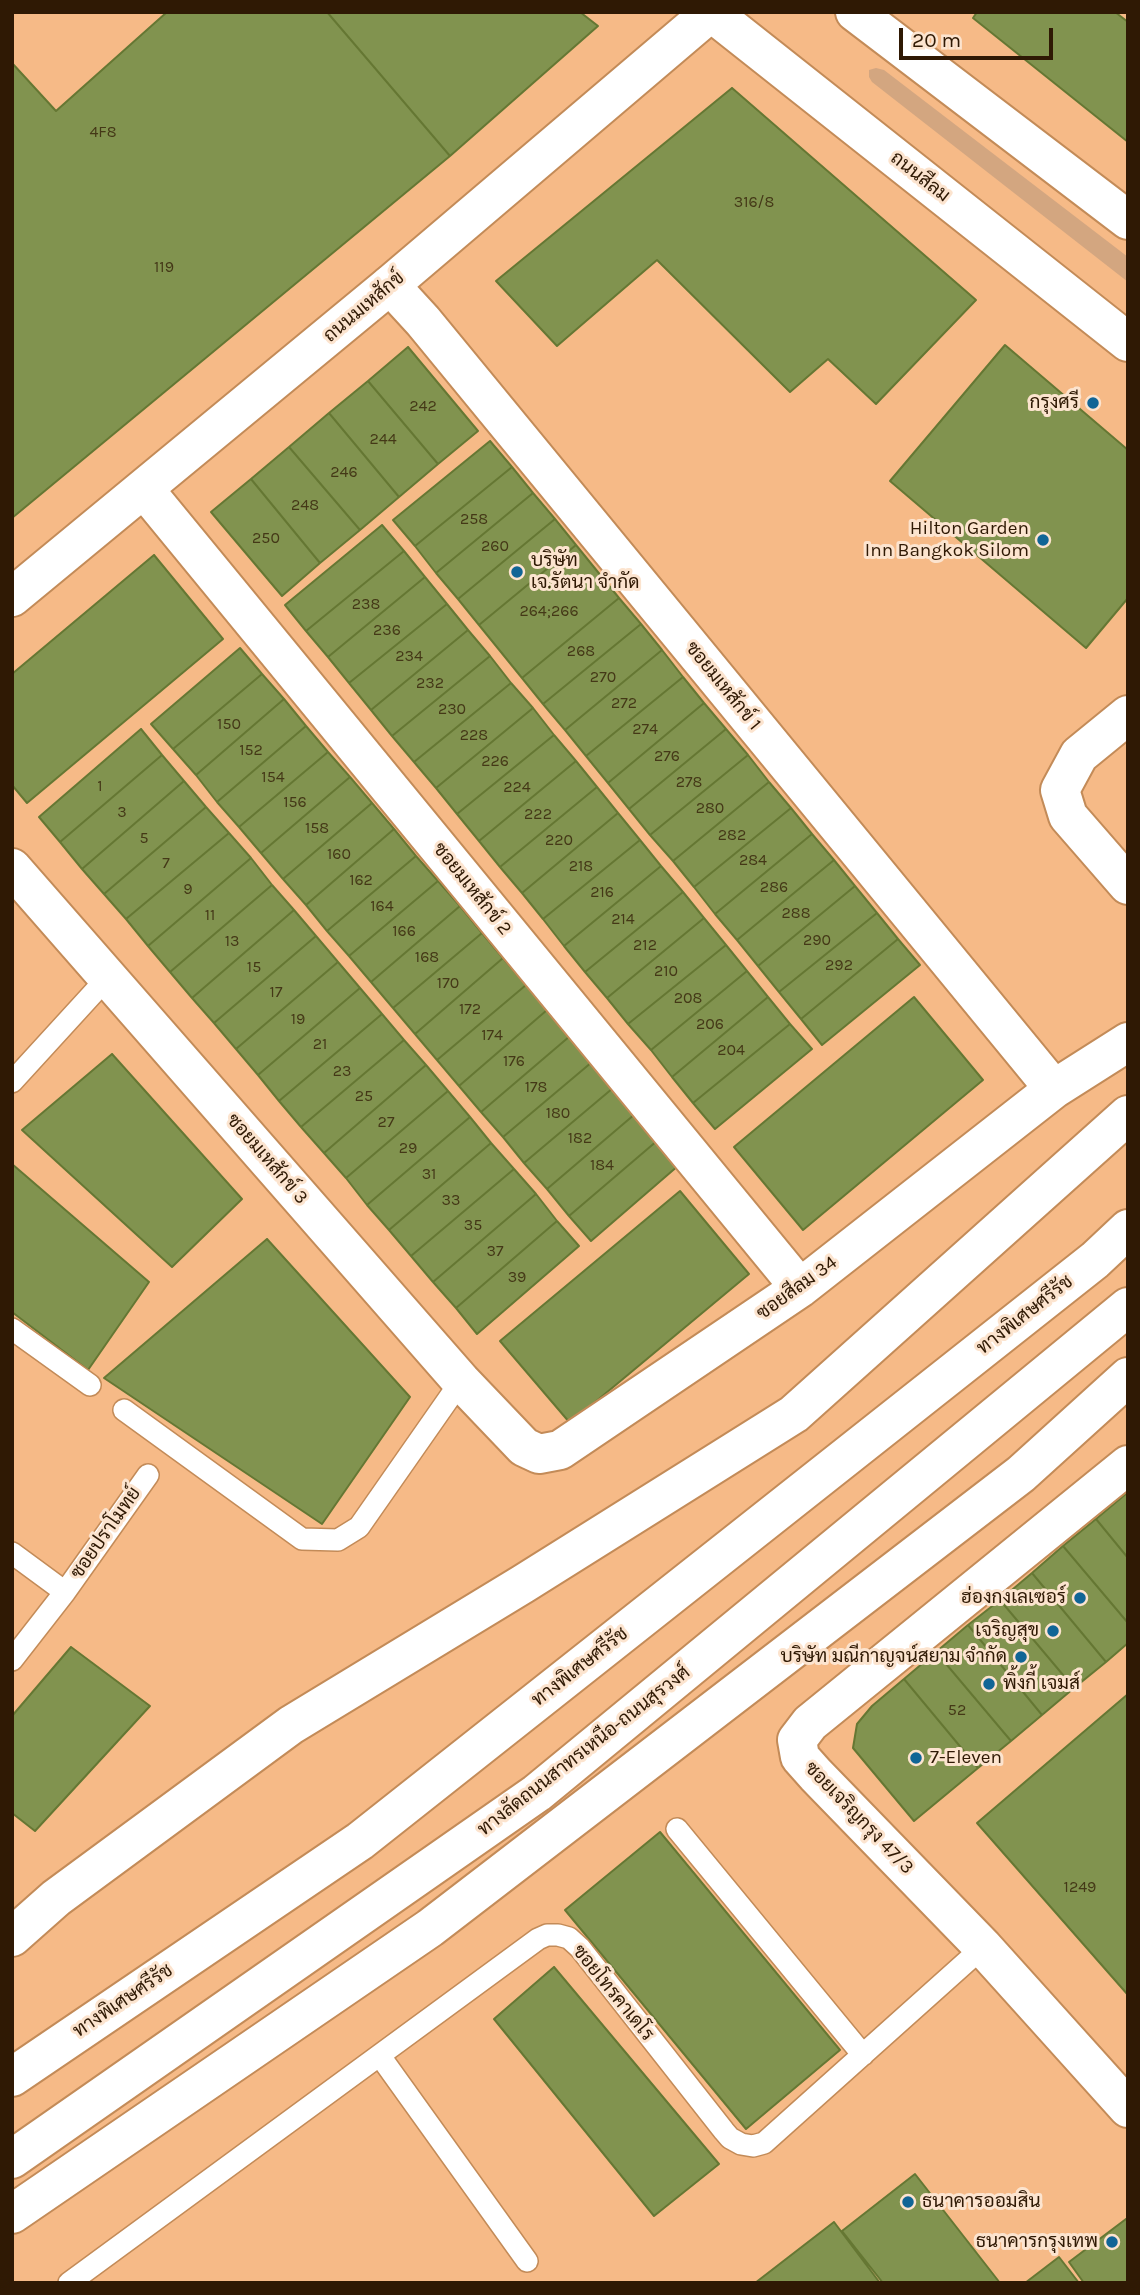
<!DOCTYPE html>
<meta charset="utf-8">
<style>
body{margin:0}
#map{position:relative;width:1140px;height:2295px;overflow:hidden;background:#f6ba87;font-family:Karla,sans-serif}
canvas{display:block}
.frame{position:absolute;inset:0;border:14px solid #2f1904;pointer-events:none}
.scale{position:absolute;left:899px;top:28px;width:154px;height:32px;box-sizing:border-box;border:4px solid #2f1904;border-top:0;padding-left:9px;font-size:21px;line-height:24px;white-space:nowrap;color:#2f1904;-webkit-text-stroke:5px #fce4cf;paint-order:stroke}
</style>
<div id="map">
<canvas width="1140" height="2295"></canvas>
<div class="frame"></div>
<div class="scale">20 m</div>
</div>
<script>
const g = document.querySelector('canvas').getContext('2d');
g.lineJoin = 'round';
function paint(path, color) { g.fillStyle = color; g.fill(path, 'evenodd'); }
const toPath = rows => new Path2D(rows.map(r => 'M' + r).join(''));
function stroke(path, color, width, dash) { g.strokeStyle = color; g.lineWidth = width; g.lineCap = dash ? 'butt' : 'round'; g.setLineDash(dash || []); g.stroke(path); }
function label(font, color, halo, rows, align = 'center') {
  g.font = font + ' Karla,Sarabun,sans-serif'; g.lineWidth = 6; g.setLineDash([]); g.textBaseline = 'middle'; g.strokeStyle = halo; g.fillStyle = color; for (const [text, x, y, turn = 0] of rows) {
    g.save(); g.translate(x, y); g.rotate((+turn || 0) * Math.PI / 180); g.textAlign = isNaN(turn) ? turn : align; if (halo) g.strokeText(text, 0, 0); g.fillText(text, 0, 0); g.restore();
  }
}
const green = toPath([
 [876,68,884,70,1128,257,1128,282,872,82,869,77,869,70]
]);
const building = toPath([
 [167,12,327,12,450,156,12,518,12,63,56,111,167,12],
 [327,12,580,12,598,26,450,156,327,12],
 [977,12,1115,12,1128,22,1128,142,973,18,977,12],
 [732,88,976,300,876,404,828,359,790,392,657,260,557,346,496,281,732,88],
 [1005,345,1128,450,1128,598,1086,648,890,481,1005,345],
 [408,347,478,431,438,464,368,381,408,347],
 [368,381,438,464,399,497,329,413,368,381],
 [329,413,399,497,360,530,289,447,329,413],
 [490,441,512,467,415,546,393,520,490,441],
 [289,447,360,530,320,563,251,479,289,447],
 [512,467,533,493,436,573,415,546,512,467],
 [251,479,320,563,282,596,211,512,251,479],
 [533,493,555,519,458,599,436,573,533,493],
 [555,519,576,545,479,625,458,599,555,519],
 [382,525,404,551,306,631,285,605,382,525],
 [576,545,619,598,522,678,479,625,576,545],
 [404,551,425,577,328,657,306,631,404,551],
 [154,555,223,639,27,803,12,785,12,674,154,555],
 [425,577,447,604,349,683,328,657,425,577],
 [619,598,641,624,543,704,522,678,619,598],
 [447,604,468,630,371,710,349,683,447,604],
 [641,624,662,650,565,730,543,704,641,624],
 [468,630,490,656,392,736,371,710,468,630],
 [240,648,262,674,173,749,151,724,240,648],
 [662,650,683,677,586,756,565,730,662,650],
 [490,656,511,683,414,762,392,736,490,656],
 [262,674,284,699,196,775,173,749,262,674],
 [683,677,704,703,608,783,586,756,683,677],
 [511,683,533,708,436,788,414,762,511,683],
 [284,699,306,726,217,802,196,775,284,699],
 [704,703,726,729,629,809,608,783,704,703],
 [533,708,554,735,457,814,436,788,533,708],
 [306,726,328,752,239,827,217,802,306,726],
 [141,729,162,755,60,842,39,817,141,729],
 [726,729,748,755,650,835,629,809,726,729],
 [554,735,576,761,479,841,457,814,554,735],
 [328,752,350,777,261,853,239,827,328,752],
 [162,755,184,781,82,869,60,842,162,755],
 [748,755,769,782,673,861,650,835,748,755],
 [576,761,597,787,500,867,479,841,576,761],
 [350,777,372,803,283,879,261,853,350,777],
 [184,781,206,807,104,894,82,869,184,781],
 [769,782,791,808,694,887,673,861,769,782],
 [597,787,618,813,522,893,500,867,597,787],
 [372,803,394,829,306,905,283,879,372,803],
 [206,807,229,833,126,919,104,894,206,807],
 [791,808,812,834,715,914,694,887,791,808],
 [618,813,640,840,543,919,522,893,618,813],
 [394,829,416,856,327,931,306,905,394,829],
 [229,833,251,858,148,946,126,919,229,833],
 [812,834,834,860,737,940,715,914,812,834],
 [640,840,661,866,564,946,543,919,640,840],
 [416,856,438,881,349,956,327,931,416,856],
 [251,858,272,885,170,972,148,946,251,858],
 [834,860,855,886,758,966,737,940,834,860],
 [661,866,683,892,585,972,564,946,661,866],
 [438,881,460,906,371,982,349,956,438,881],
 [272,885,294,910,192,998,170,972,272,885],
 [855,886,877,913,779,992,758,966,855,886],
 [683,892,704,918,607,998,585,972,683,892],
 [460,906,482,933,393,1008,371,982,460,906],
 [294,910,316,936,214,1023,192,998,294,910],
 [877,913,898,939,801,1019,779,992,877,913],
 [704,918,726,945,628,1024,607,998,704,918],
 [482,933,503,958,415,1034,393,1008,482,933],
 [316,936,338,962,236,1049,214,1023,316,936],
 [898,939,920,965,822,1045,801,1019,898,939],
 [726,945,747,971,651,1050,628,1024,726,945],
 [503,958,526,985,437,1060,415,1034,503,958],
 [338,962,360,988,258,1075,236,1049,338,962],
 [747,971,768,997,672,1077,651,1050,747,971],
 [526,985,547,1010,459,1086,437,1060,526,985],
 [360,988,382,1014,279,1101,258,1075,360,988],
 [768,997,790,1024,693,1103,672,1077,768,997],
 [914,997,983,1080,803,1230,734,1147,914,997],
 [547,1010,570,1036,481,1112,459,1086,547,1010],
 [382,1014,404,1040,301,1127,279,1101,382,1014],
 [790,1024,812,1049,715,1129,693,1103,790,1024],
 [570,1036,592,1062,503,1137,481,1112,570,1036],
 [404,1040,426,1065,324,1153,301,1127,404,1040],
 [112,1054,242,1199,172,1267,22,1130,112,1054],
 [592,1062,613,1088,524,1163,503,1137,592,1062],
 [426,1065,448,1091,346,1178,324,1153,426,1065],
 [613,1088,635,1114,547,1189,524,1163,613,1088],
 [448,1091,470,1117,367,1205,346,1178,448,1091],
 [635,1114,658,1140,569,1216,547,1189,635,1114],
 [470,1117,491,1143,389,1230,367,1205,470,1117],
 [658,1140,679,1165,591,1241,569,1216,658,1140],
 [491,1143,514,1169,411,1256,389,1230,491,1143],
 [12,1164,149,1282,88,1370,12,1312,12,1164],
 [514,1169,536,1194,433,1282,411,1256,514,1169],
 [680,1191,749,1274,570,1423,500,1341,680,1191],
 [536,1194,557,1221,456,1308,433,1282,536,1194],
 [557,1221,579,1246,477,1334,456,1308,557,1221],
 [267,1239,410,1397,322,1524,104,1378,267,1239],
 [1127,1493,1128,1493,1128,1558,1096,1519,1127,1493],
 [1096,1519,1128,1558,1128,1623,1063,1546,1096,1519],
 [1063,1546,1128,1623,1128,1643,1106,1662,1032,1573,1063,1546],
 [1032,1573,1106,1662,1074,1688,1000,1600,1032,1573],
 [1000,1600,1074,1688,1042,1715,968,1625,1000,1600],
 [968,1625,1042,1715,1011,1741,936,1652,968,1625],
 [71,1647,150,1706,35,1831,12,1813,12,1716,71,1647],
 [936,1652,1011,1741,978,1768,904,1679,936,1652],
 [904,1679,978,1768,914,1821,853,1748,857,1724,872,1706,904,1679],
 [1128,1694,1128,1995,977,1823,1128,1694],
 [660,1832,840,2050,746,2129,565,1910,660,1832],
 [554,1967,719,2164,654,2216,494,2019,554,1967],
 [915,2174,1000,2283,883,2283,842,2231,915,2174],
 [1126,2219,1128,2221,1128,2283,1084,2283,1069,2262,1126,2219],
 [834,2222,880,2283,755,2283,834,2222],
 [1059,2257,1079,2283,1025,2283,1059,2257]
]);
const lane = toPath([
 [12,1082,108,977],
 [12,1329,90,1385],
 [124,1410,302,1539,338,1540,359,1527,461,1381],
 [12,1553,65,1592],
 [12,1660,65,1592,148,1475],
 [677,1829,863,2055],
 [380,2056,527,2261],
 [69,2283,538,1939,547,1935,558,1935,569,1938,580,1948,724,2131,730,2138,741,2144,753,2146,764,2143,983,1947]
]);
const street = toPath([
 [390,285,423,321,1054,1089],
 [144,489,800,1288],
 [1128,715,1079,755,1060,790,1068,816,1128,885],
 [12,868,461,1381,524,1447,539,1454,560,1450,800,1288,1054,1089,1128,1042],
 [1128,1465,810,1723,797,1740,800,1757,816,1775,983,1947,1128,2108]
]);
const secondary = toPath([
 [711,12,1128,342],
 [855,12,1128,220],
 [12,597,390,285,711,12],
 [12,2159,537,1793,1128,1307]
]);
const highway = toPath([
 [12,1937,56,1898,291,1725,523,1584,794,1414,1128,1115],
 [12,2077,360,1841,1095,1260,1128,1229],
 [12,2214,430,1928,1021,1474,1128,1377]
]);
const markers = [
 [1093,403,7,"#116596"],
 [1043,540,7,"#116596"],
 [517,572,7,"#116596"],
 [1080,1598,7,"#116596"],
 [1053,1631,7,"#116596"],
 [1021,1657,7,"#116596"],
 [989,1684,7,"#116596"],
 [916,1758,7,"#116596"],
 [908,2202,7,"#116596"],
 [1112,2242,7,"#116596"]
];
const numberNames = [
 ["4F8",103,132],
 ["316/8",754,202],
 ["119",164,267],
 ["242",423,406],
 ["244",383,439],
 ["246",344,472],
 ["248",305,505],
 ["258",474,519],
 ["250",266,538],
 ["260",495,546],
 ["238",366,604],
 ["264;266",549,611],
 ["236",387,630],
 ["268",581,651],
 ["234",409,656],
 ["270",603,677],
 ["232",430,683],
 ["272",624,703],
 ["230",452,709],
 ["150",229,724],
 ["274",645,729],
 ["228",474,735],
 ["152",251,750],
 ["276",667,756],
 ["226",495,761],
 ["154",273,777],
 ["278",689,782],
 ["1",100,786],
 ["224",517,787],
 ["156",295,802],
 ["280",710,808],
 ["3",122,812],
 ["222",538,814],
 ["158",317,828],
 ["282",732,835],
 ["5",144,838],
 ["220",559,840],
 ["160",339,854],
 ["284",753,860],
 ["7",166,863],
 ["218",581,866],
 ["162",361,880],
 ["286",774,887],
 ["9",188,889],
 ["216",602,892],
 ["164",382,906],
 ["288",796,913],
 ["11",210,915],
 ["214",623,919],
 ["166",404,931],
 ["290",817,940],
 ["13",232,941],
 ["212",645,945],
 ["168",427,957],
 ["292",839,965],
 ["15",254,967],
 ["210",666,971],
 ["170",448,983],
 ["17",276,992],
 ["208",688,998],
 ["172",470,1009],
 ["19",298,1019],
 ["206",710,1024],
 ["174",492,1035],
 ["21",320,1044],
 ["204",731,1050],
 ["176",514,1061],
 ["23",342,1071],
 ["178",536,1087],
 ["25",364,1096],
 ["180",558,1113],
 ["27",386,1122],
 ["182",580,1138],
 ["29",408,1148],
 ["184",602,1165],
 ["31",429,1174],
 ["33",451,1200],
 ["35",473,1225],
 ["37",495,1251],
 ["39",517,1277],
 ["52",957,1710],
 ["1249",1080,1887]
];
const streetNames = [
 ["ถนนสีลม",920,177,38],
 ["ถนนมเหสักข์",364,307,-40],
 ["ซอยมเหสักข์ 1",723,686,51],
 ["ซอยมเหสักข์ 2",472,889,51],
 ["ซอยมเหสักข์ 3",267,1159,49],
 ["ซอยสีลม 34",797,1288,-36],
 ["ทางพิเศษศรีรัช",1025,1315,-38],
 ["ซอยปราโมทย์",106,1533,-55],
 ["ทางพิเศษศรีรัช",580,1667,-38],
 ["ทางลัดถนนสาทรเหนือ-ถนนสุรวงศ์",584,1751,-38],
 ["ซอยเจริญกรุง 47/3",859,1818,46],
 ["ซอยโทรคาเดโร",613,1993,51],
 ["ทางพิเศษศรีรัช",123,2001,-34]
];
const poiNames = [
 ["กรุงศรี",1079,403],
 ["Hilton Garden",1029,529],
 ["Inn Bangkok Silom",1029,551],
 ["บริษัท",531,561,"left"],
 ["เจ.รัตนา จำกัด",531,583,"left"],
 ["ฮ่องกงเลเซอร์",1066,1598],
 ["เจริญสุข",1039,1631],
 ["บริษัท มณีกาญจน์สยาม จำกัด",1007,1657],
 ["พิ้งกี้ เจมส์",1003,1684,"left"],
 ["7-Eleven",930,1758,"left"],
 ["ธนาคารออมสิน",922,2202,"left"],
 ["ธนาคารกรุงเทพ",1098,2242]
];
paint(green, '#d3a680');
paint(building, '#81934f');
stroke(building, '#657733', 2);
stroke(lane, '#c38b58', 24);
stroke(street, '#c38b58', 42);
stroke(secondary, '#c38b58', 42);
stroke(highway, '#c38b58', 42);
stroke(lane, '#fff', 21);
stroke(street, '#fff', 38);
stroke(secondary, '#fff', 38);
stroke(highway, '#fff', 38);
for (const [x, y, r, color] of markers) { const dot = new Path2D(); dot.arc(x, y, r, 0, 2 * Math.PI); g.fillStyle = color; g.fill(dot); stroke(dot, '#fce4cf', 2.5); }
label('16px', '#443817', null, numberNames);
label('19px', '#2f1904', '#fce4cf', streetNames);
label('19px', '#2f1904', '#fce4cf', poiNames, 'right');
</script>
